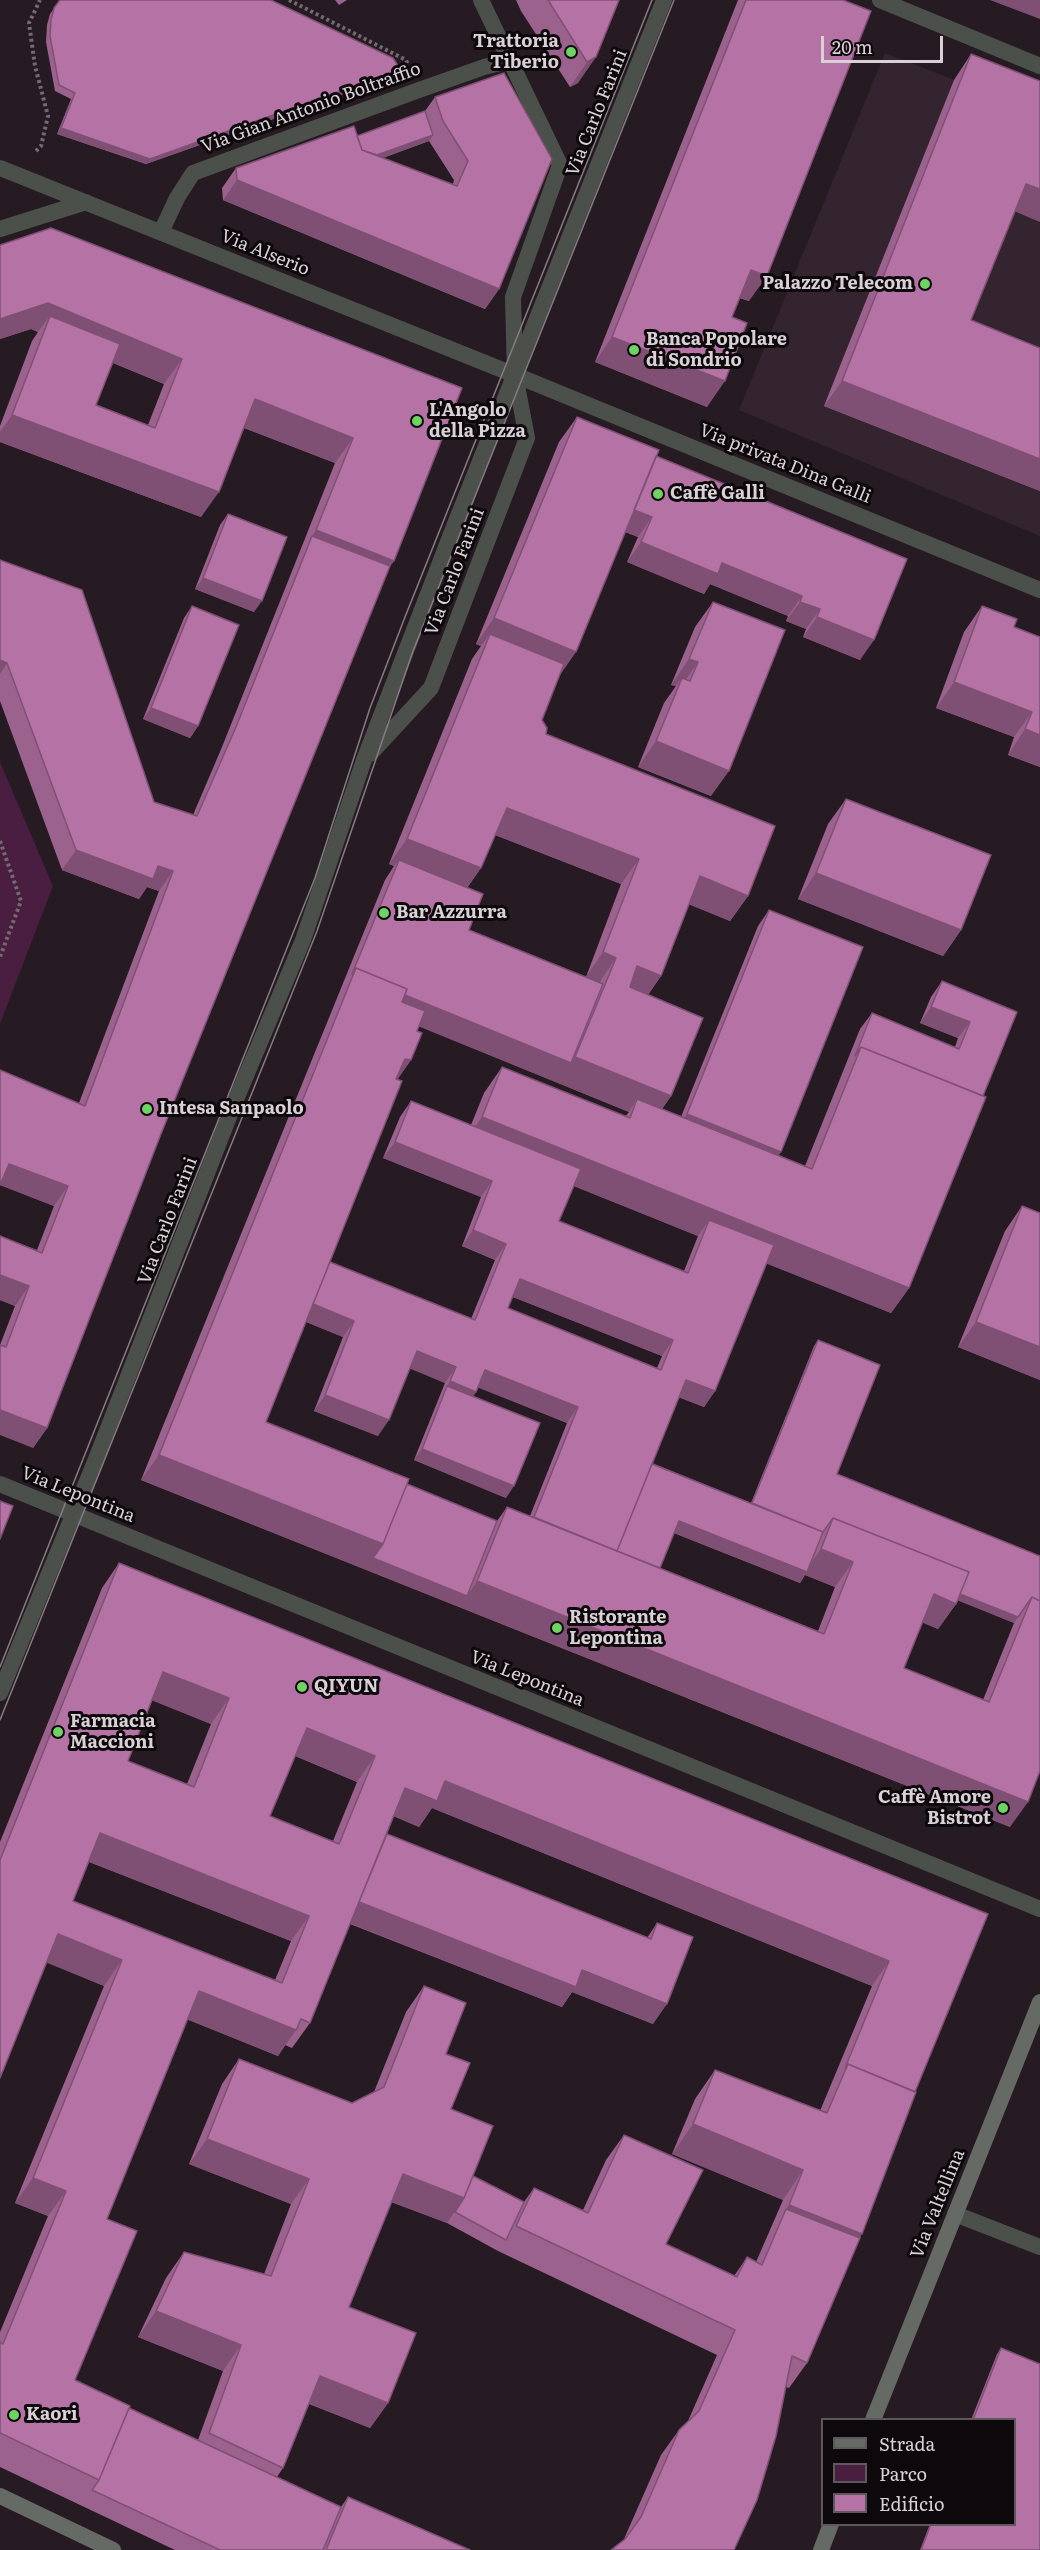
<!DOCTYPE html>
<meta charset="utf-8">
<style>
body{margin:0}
#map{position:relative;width:1040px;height:2550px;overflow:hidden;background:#261b23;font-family:Literata,serif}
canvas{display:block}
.legend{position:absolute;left:821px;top:2418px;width:195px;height:108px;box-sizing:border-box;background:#0c080b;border:2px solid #5e585c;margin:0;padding:8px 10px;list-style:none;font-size:18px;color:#d9d1d6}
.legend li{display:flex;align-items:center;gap:12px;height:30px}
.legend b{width:30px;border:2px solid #5e585c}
.scale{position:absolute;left:821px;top:36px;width:122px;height:27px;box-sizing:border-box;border:3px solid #d9d1d6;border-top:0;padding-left:8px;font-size:18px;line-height:21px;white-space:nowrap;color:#d9d1d6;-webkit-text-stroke:4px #0c080b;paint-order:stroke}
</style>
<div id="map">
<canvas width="1040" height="2550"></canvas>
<ul class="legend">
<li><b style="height:8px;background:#656b64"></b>Strada</li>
<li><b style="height:16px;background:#491e40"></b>Parco</li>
<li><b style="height:16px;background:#b572a5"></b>Edificio</li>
</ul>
<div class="scale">20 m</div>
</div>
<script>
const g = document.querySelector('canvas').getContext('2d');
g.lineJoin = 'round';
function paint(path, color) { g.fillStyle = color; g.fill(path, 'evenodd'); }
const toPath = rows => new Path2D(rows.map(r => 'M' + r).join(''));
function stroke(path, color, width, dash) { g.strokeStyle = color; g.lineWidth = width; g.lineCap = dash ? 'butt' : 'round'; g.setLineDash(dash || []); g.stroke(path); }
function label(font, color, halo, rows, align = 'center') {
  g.font = font + ' Literata,serif'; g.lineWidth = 6; g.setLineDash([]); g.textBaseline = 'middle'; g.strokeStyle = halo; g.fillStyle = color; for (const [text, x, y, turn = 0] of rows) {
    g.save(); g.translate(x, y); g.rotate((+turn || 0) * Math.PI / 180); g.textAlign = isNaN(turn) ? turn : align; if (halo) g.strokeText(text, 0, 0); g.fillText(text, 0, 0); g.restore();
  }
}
const built = toPath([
 [885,53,1040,113,1040,536,739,410]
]);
const green = toPath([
 [0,762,53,886,0,1024]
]);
const path = toPath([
 [289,0,406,60,408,65],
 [36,151,41,146,48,116,35,66,29,23,40,0],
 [0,841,21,901,0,957]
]);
const service = toPath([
 [880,0,1040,66]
]);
const minor = toPath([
 [0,168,515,375,1040,590],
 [0,229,86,202],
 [161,232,177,198,193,173,419,90,484,67,508,61],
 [370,754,431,688,527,438,515,375,513,297,560,165,481,0],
 [0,1484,1040,1909],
 [0,1693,96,1459,232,1109,303,940,364,760,453,529,664,0],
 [955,2214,1040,2247]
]);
const secondary = toPath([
 [873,2420,1040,2002],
 [0,2496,113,2550],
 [821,2550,831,2524]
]);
const tram = toPath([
 [0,1667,315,878,370,708,405,617,652,0],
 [0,1720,317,931,413,651,674,0]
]);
const wall = toPath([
 [60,0,396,71,392,77,146,164,57,134,71,99,55,91,46,42,47,25,50,14],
 [335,0,347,0,339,5],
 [516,0,619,0,578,83,570,87,521,11],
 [738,0,843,0,749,301,739,298,732,317,707,407,595,362],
 [971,54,1015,212,971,320,1040,348,1040,491,824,406,954,80],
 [504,73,499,289,485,309,223,200,222,188,236,168,357,136,425,111,435,97],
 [429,141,454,180,453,184,383,158],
 [0,245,462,388,394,561,390,566,161,1134,47,1428,33,1448,0,1345,15,1306,0,1300,0,1236,37,1250,54,1206,0,1185,79,1103,159,891,147,887,139,899,62,870,0,701,0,560,154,802,193,815,222,747,335,463,244,428,201,517,0,442,0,426,32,341,38,332,31,329,0,339],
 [113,363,164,384,148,425,96,405],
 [577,417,656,456,907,559,860,660,803,637,806,629,786,621,788,616,710,584,704,594,627,562,638,537,625,532,559,676,542,720,546,734,748,896,730,921,689,904,661,976,648,995,671,1096,662,1109,681,1117,758,926,769,910,778,1155,805,1166,860,1029,872,1013,955,1047,958,1038,920,1023,931,997,942,981,1017,1012,983,1096,909,1288,891,1313,766,1263,715,1391,704,1407,679,1397,652,1463,751,1503,814,1346,818,1340,837,1474,1040,1556,1010,1827,141,1480,385,880,394,866,389,864,472,659,481,646,476,644,559,442],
 [495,835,621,884,586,977,469,930,467,888,481,868],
 [419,1026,629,1112,625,1117,502,1067,484,1093,471,1125,411,1101,400,1117,383,1158,481,1197,462,1246,495,1260,471,1319,330,1262,397,1079,411,1060,417,1031],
 [574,1186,698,1236,684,1271,559,1221],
 [513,1297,662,1356,657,1368,508,1308],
 [306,1322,343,1337,314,1411,378,1436,410,1368,445,1383,414,1460,506,1498,473,1397,478,1387,567,1423,530,1516,507,1507,497,1521,407,1484,266,1422],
 [674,1533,800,1583,805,1575,835,1587,818,1631,660,1568],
 [958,1600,1014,1623,983,1700,904,1668,922,1622,938,1629,956,1604],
 [228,514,254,612,195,589,220,525],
 [713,602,711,796,638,767,664,703,676,686,671,685,695,627],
 [192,606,198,726,190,738,143,719,184,618],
 [982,606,1014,627,1040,637,1040,767,1008,755,1014,737,936,708,964,632],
 [846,799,961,930,943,956,798,899,828,824],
 [1022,1206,1040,1213,1040,1380,958,1347,1005,1231],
 [119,1563,988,1914,915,2092,860,2238,807,2363,789,2388,786,2387,624,2539,661,2455,679,2430,688,2421,717,2355,498,2251,447,2223,391,2202,349,2307,388,2403,370,2428,309,2404,283,2468,277,2477,341,2507,348,2497,470,2550,175,2550,0,2467,0,2332,48,2216,15,2203,104,1986,47,1962,0,2078,0,1842,102,1588],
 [152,1700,211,1724,187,1784,128,1761],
 [295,1756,357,1782,333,1841,270,1816],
 [432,1808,872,1986,820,2111,715,2070,695,2099,672,2154,783,2200,756,2262,747,2257,734,2276,666,2244,624,2135,606,2160,583,2210,534,2188,524,2202,473,2176,451,2109,446,2054,424,1986,406,2012,374,2092,352,2103,239,2059,222,2084,189,2164,291,2204,264,2274,184,2252,166,2278,138,2337,223,2371,198,2440,129,2408,75,2380,107,2219,187,2019,278,2056,285,2045,292,2048,310,2023,350,1924,562,2007,572,1992,653,2024,657,1923,647,1938,387,1834,394,1816,419,1827],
 [89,1862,291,1941,275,1980,73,1901],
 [1001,2348,1040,2550,920,2550,930,2524,1014,2524,1014,2420,971,2420,997,2354]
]);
const shadedWall = toPath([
 [990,0,1040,0,1040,19],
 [596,57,578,83,570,87,587,62],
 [396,71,392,77,146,164,57,134,61,128],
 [433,135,429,141,348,170,353,164],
 [237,180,499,289,485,309,223,200],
 [1026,184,1040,189,1040,222,1009,209],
 [751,270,767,276,749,301,733,295],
 [48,303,182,359,164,384,43,334,50,316,38,332,31,329,0,339,0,319],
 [612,337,725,381,707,407,595,362],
 [842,381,1040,459,1040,491,824,406],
 [255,399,353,438,335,463,237,425],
 [12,415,219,492,201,517,0,442,0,432],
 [633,510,652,517,638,537,619,529],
 [316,530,394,561,376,586,312,536],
 [641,542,722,563,802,596,788,616,710,584,704,594,627,562],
 [203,578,262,601,254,612,195,589],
 [800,602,820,609,806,629,786,621],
 [817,617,874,640,860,660,803,637],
 [494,618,576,652,558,678,490,634,481,646,476,644],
 [689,659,698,662,680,688,682,678,676,686,671,685],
 [0,660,7,663,0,674],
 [954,682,1032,712,1014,737,936,708],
 [151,708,198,726,190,738,143,719],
 [1025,729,1040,735,1040,767,1008,755],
 [656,741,729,771,711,796,638,767],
 [507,808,639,859,621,884,490,833],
 [407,839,481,868,463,893,399,860,394,866,389,864],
 [76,850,158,866,173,871,159,891,147,887,139,899,62,870],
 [816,873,961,930,943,956,798,899],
 [700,876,748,896,730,921,683,902],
 [603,952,616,958,599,983,585,978],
 [637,966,661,976,643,1001,619,992],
 [353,974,571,1063,575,1057,671,1096,653,1122,637,1099,629,1112,344,996],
 [931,1007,970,1022,958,1038,920,1023],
 [405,1059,411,1060,393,1086],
 [687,1114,781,1152,770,1168,676,1130],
 [482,1117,909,1288,891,1313,702,1238,709,1220,698,1236,464,1142],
 [395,1142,492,1181,481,1197,383,1158],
 [9,1164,68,1186,54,1206,0,1185],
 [473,1230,506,1244,495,1260,462,1246],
 [0,1275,29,1286,15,1306,0,1300],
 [520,1279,673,1340,662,1356,508,1295],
 [310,1303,354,1321,343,1337,299,1319],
 [976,1322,1040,1347,1040,1380,958,1347],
 [417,1351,456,1367,445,1383,406,1367],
 [485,1370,578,1407,567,1423,474,1386],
 [686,1380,715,1391,704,1407,675,1396],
 [450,1381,476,1392,465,1408,447,1386],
 [325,1395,389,1420,378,1436,314,1411],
 [0,1410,47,1428,33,1448,0,1435],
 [422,1449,514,1486,506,1498,414,1460],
 [159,1455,383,1544,467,1596,477,1581,1028,1802,1010,1827,141,1480],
 [679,1521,805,1571,821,1549,853,1562,835,1587,805,1575,800,1583,671,1532],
 [824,1539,1018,1617,1014,1623,822,1546],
 [934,1594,956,1604,938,1629,916,1620],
 [163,1672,229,1698,211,1724,146,1698],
 [307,1728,375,1756,357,1782,289,1753],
 [445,1781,889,1961,872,1986,432,1808,419,1827,388,1814,405,1788],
 [100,1833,309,1916,291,1941,82,1859],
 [358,1901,582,1970,667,2004,653,2024,572,1992,562,2007,344,1921],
 [58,1934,122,1960,104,1986,40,1960],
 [199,1991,296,2030,278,2056,181,2017],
 [693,2124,803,2170,783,2200,672,2154],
 [207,2139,309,2179,291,2204,189,2164],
 [403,2174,464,2198,447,2223,385,2199],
 [33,2178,66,2191,48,2216,15,2203],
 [789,2205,862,2234,842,2263,786,2209],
 [156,2311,241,2345,223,2371,138,2337],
 [320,2376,388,2403,370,2428,303,2401]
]);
const building = toPath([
 [60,0,271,0,393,58,397,64,396,71,150,159,61,128,75,93,59,85,50,36,51,20,54,8,60,0],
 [548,0,619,0,596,57,587,62,548,0],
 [746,0,843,0,871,11,767,276,751,270,732,317,747,323,725,381,612,337,746,0],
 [971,54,1040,81,1040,189,1026,184,971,320,1040,348,1040,459,842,381,971,54],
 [504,73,552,159,499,289,237,180,236,168,354,126,362,150,457,186,468,161,443,121,435,97,504,73],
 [425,111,433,135,377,155,362,150,357,136,425,111],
 [51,228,462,388,394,561,316,530,353,438,255,399,219,492,12,415,50,316,120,344,96,405,155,428,182,359,48,303,0,319,0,245,51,228],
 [577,417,659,450,576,652,494,618,577,417],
 [656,456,907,559,874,640,817,617,820,609,800,602,802,596,722,563,718,574,641,542,652,517,634,510,656,456],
 [228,514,287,537,262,601,203,578,228,514],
 [312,536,390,566,161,1134,47,1428,0,1410,0,1345,6,1347,29,1286,0,1275,0,1236,42,1253,68,1186,9,1164,0,1185,0,1070,85,1106,173,871,158,866,153,879,76,850,7,663,0,660,0,560,82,590,154,802,197,816,236,727,312,536],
 [713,602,785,630,729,771,656,741,682,678,690,681,698,662,689,659,713,602],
 [192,606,239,625,198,726,151,708,192,606],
 [982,606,1017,619,1014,627,1040,637,1040,735,1025,729,1032,712,954,682,982,606],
 [490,634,564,664,542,720,547,728,546,734,775,826,748,896,700,876,661,976,637,966,630,987,703,1018,671,1096,575,1057,616,958,603,952,639,859,507,808,481,868,407,839,490,634],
 [846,799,991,855,961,930,816,873,846,799],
 [399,860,483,894,469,930,603,984,571,1063,405,995,407,989,356,968,352,974,399,860],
 [769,910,863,947,781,1152,687,1114,769,910],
 [356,968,407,989,402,1002,425,1011,417,1031,422,1033,411,1060,405,1059,396,1079,402,1081,266,1422,409,1479,383,1544,159,1455,356,968],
 [942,981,1017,1012,983,1096,861,1047,855,1056,872,1013,959,1049,970,1022,931,1007,942,981],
 [861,1047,986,1097,909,1288,482,1117,502,1067,630,1118,637,1099,812,1169,861,1047],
 [411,1101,581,1169,559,1221,688,1273,709,1220,774,1245,715,1391,686,1380,617,1551,534,1517,578,1407,485,1370,476,1392,450,1381,456,1367,417,1351,389,1420,325,1395,354,1321,313,1304,330,1262,475,1320,506,1244,473,1230,492,1181,395,1142,411,1101],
 [520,1279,673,1340,661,1370,508,1308,520,1279],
 [1022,1206,1040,1213,1040,1347,976,1322,1022,1206],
 [818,1340,880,1365,837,1474,1040,1556,1040,1601,1032,1597,1018,1617,960,1594,969,1572,833,1518,823,1532,752,1503,818,1340],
 [447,1386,540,1423,514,1486,422,1449,447,1386],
 [652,1464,823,1532,807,1572,679,1521,660,1568,617,1551,652,1464],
 [407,1484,497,1521,467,1596,373,1558,383,1544,407,1484],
 [0,1501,13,1506,0,1539,0,1501],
 [507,1507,824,1634,853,1562,821,1549,833,1518,969,1572,956,1604,934,1594,904,1668,989,1702,1032,1597,1040,1601,1040,1771,1028,1802,477,1581,507,1507],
 [119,1563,988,1914,915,2092,848,2064,845,2068,889,1961,445,1781,437,1801,405,1788,310,2023,301,2019,296,2030,199,1991,107,2219,137,2231,75,2380,130,2406,99,2480,0,2433,0,2342,3,2344,66,2191,33,2178,122,1960,58,1934,0,2078,0,1860,119,1563],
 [163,1672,229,1698,194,1787,128,1761,163,1672],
 [307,1728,375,1756,339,1844,270,1816,307,1728],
 [100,1833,309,1916,282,1983,73,1901,100,1833],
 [387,1834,651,1939,657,1923,693,1937,667,2004,582,1970,576,1987,359,1902,387,1834],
 [424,1986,466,2003,446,2054,470,2063,451,2109,493,2126,464,2198,403,2174,349,2307,416,2333,388,2403,320,2376,283,2468,209,2433,241,2345,156,2311,184,2252,271,2276,309,2179,207,2139,239,2059,352,2103,384,2087,424,1986],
 [848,2064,916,2092,862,2234,789,2205,803,2170,693,2124,715,2070,827,2113,848,2064],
 [624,2135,703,2170,666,2244,737,2277,747,2257,762,2265,786,2209,860,2238,807,2363,792,2356,776,2436,757,2500,734,2550,611,2550,625,2539,641,2517,679,2430,699,2411,735,2330,516,2226,534,2188,588,2213,624,2135],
 [473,2176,524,2202,506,2240,455,2212,464,2198,473,2176],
 [1001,2348,1040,2364,1040,2550,921,2550,931,2524,1014,2524,1014,2420,973,2420,1001,2348],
 [129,2408,341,2507,323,2550,220,2550,92,2490,99,2480,129,2408],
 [348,2497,470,2550,326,2550,348,2497]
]);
const markers = [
 [571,52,6,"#6ed360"],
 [925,284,6,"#6ed360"],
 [634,350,6,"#6ed360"],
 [417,421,6,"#6ed360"],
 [658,494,6,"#6ed360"],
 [384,913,6,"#6ed360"],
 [147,1109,6,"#6ed360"],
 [557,1628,6,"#6ed360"],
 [302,1687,6,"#6ed360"],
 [58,1732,6,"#6ed360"],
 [1003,1808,6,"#6ed360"],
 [14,2415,6,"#6ed360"]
];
const poiNames = [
 ["Trattoria",559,42,"right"],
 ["Tiberio",559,63,"right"],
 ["Palazzo Telecom",913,284,"right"],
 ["Banca Popolare",646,340],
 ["di Sondrio",646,361],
 ["L'Angolo",429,411],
 ["della Pizza",429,432],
 ["Caffè Galli",670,494],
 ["Bar Azzurra",396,913],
 ["Intesa Sanpaolo",159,1109],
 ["Ristorante",569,1618],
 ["Lepontina",569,1639],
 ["QIYUN",314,1687],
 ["Farmacia",70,1722],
 ["Maccioni",70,1743],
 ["Caffè Amore",991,1798,"right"],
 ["Bistrot",991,1819,"right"],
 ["Kaori",26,2415]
];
const streetNames = [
 ["Via Gian Antonio Boltraffio",311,108,-20],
 ["Via Carlo Farini",597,113,-68],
 ["Via Alserio",265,253,22],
 ["Via privata Dina Galli",785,464,22],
 ["Via Carlo Farini",455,572,-69],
 ["Via Carlo Farini",168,1221,-69],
 ["Via Lepontina",78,1495,22],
 ["Via Lepontina",527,1679,22],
 ["Via Valtellina",938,2204,-68]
];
paint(built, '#33242f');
paint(green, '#491e40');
stroke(path, '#736970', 4, [3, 3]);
stroke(service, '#4c504b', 16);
stroke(minor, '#4c504b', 16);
stroke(secondary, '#656b64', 16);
stroke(tram, '#867c83', 1.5);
paint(wall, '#9c628e');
paint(shadedWall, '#7f5074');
paint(building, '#b572a5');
stroke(building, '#7f5074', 1.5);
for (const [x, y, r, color] of markers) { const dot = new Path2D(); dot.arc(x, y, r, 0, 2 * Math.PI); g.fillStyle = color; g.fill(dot); stroke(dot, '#0c080b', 2); }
label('bold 18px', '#d9d1d6', '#0c080b', poiNames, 'left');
label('18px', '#d9d1d6', '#0c080b', streetNames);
</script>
